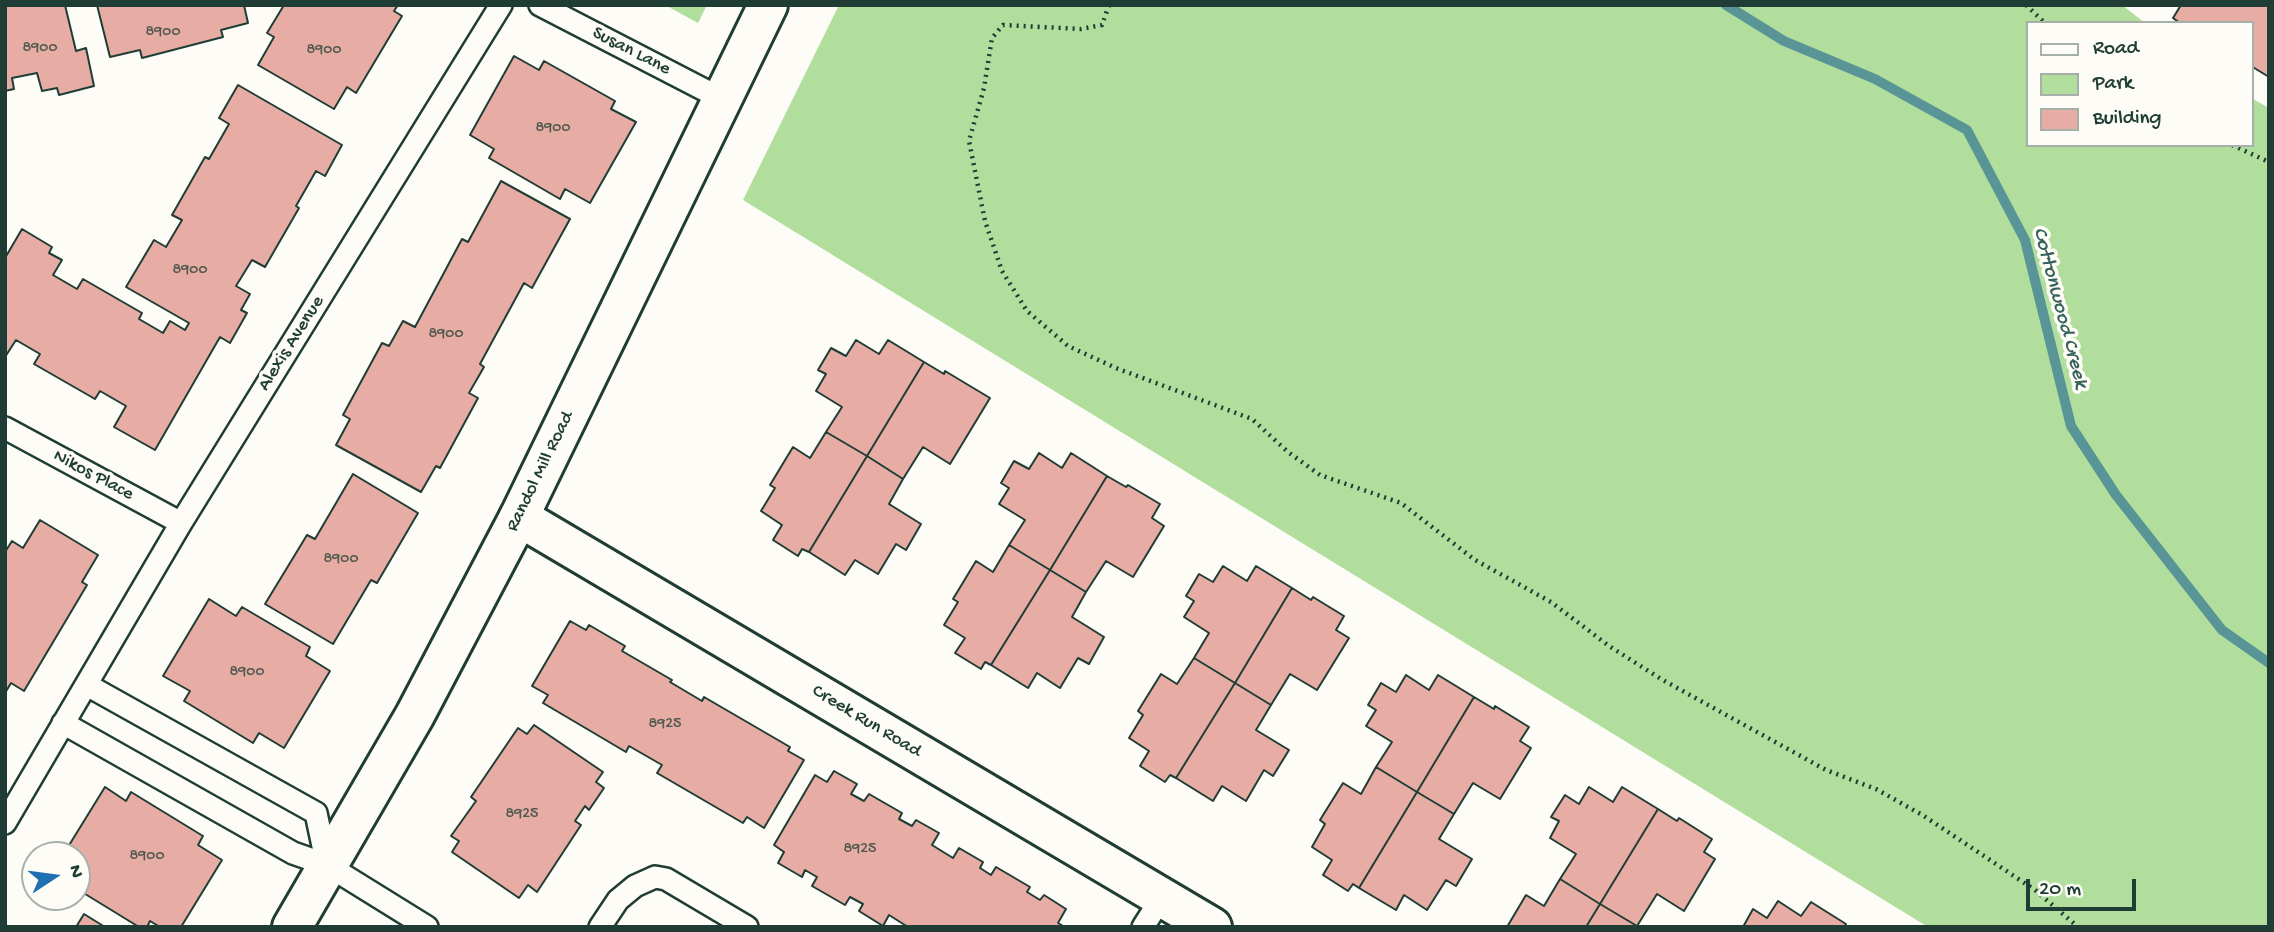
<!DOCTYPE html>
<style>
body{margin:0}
#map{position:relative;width:2274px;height:932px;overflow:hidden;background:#fdfcf7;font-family:"Gochi Hand",sans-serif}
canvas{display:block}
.frame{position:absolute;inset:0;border:7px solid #1f3d34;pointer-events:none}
.legend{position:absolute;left:2026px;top:21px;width:228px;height:126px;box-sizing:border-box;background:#fdfcf7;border:2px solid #a4b0a9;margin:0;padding:9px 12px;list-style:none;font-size:21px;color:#1f3d34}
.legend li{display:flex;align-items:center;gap:14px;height:35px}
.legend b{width:35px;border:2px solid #a4b0a9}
.north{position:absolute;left:21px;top:841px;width:70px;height:70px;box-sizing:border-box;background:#fdfcf7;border:2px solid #a4b0a9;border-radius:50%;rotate:77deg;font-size:19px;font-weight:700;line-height:28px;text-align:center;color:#1f3d34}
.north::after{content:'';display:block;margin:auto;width:24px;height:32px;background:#1f6fb2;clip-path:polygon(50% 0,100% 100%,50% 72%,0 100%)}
.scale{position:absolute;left:2026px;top:879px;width:110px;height:32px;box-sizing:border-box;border:4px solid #1f3d34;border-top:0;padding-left:9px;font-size:21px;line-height:24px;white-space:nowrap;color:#1f3d34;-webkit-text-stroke:5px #fdfcf7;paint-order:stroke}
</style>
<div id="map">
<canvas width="2274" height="932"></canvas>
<div class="frame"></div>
<ul class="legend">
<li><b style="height:9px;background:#fdfcf7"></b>Road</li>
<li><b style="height:19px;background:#b1de9c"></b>Park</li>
<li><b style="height:19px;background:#e7ada4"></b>Building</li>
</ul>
<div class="north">N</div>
<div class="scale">20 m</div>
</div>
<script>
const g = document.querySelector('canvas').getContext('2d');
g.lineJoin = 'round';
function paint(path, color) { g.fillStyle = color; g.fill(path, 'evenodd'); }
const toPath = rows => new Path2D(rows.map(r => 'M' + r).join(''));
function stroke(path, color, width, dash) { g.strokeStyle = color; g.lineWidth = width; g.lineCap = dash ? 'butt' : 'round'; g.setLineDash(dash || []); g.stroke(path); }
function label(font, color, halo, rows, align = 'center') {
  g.font = font + ' "Gochi Hand",sans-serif'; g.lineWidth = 7; g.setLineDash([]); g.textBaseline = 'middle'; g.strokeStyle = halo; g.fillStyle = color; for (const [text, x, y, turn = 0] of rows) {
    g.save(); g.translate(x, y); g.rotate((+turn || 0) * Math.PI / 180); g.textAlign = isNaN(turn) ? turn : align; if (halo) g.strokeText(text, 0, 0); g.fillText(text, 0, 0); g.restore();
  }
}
const green = toPath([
 [665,5,707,5,698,23],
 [839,5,2122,5,2145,23,2027,23,2027,145,2251,145,2251,98,2269,108,2269,927,1928,927,743,200]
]);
const stream = toPath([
 [1726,5,1784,41,1875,79,1967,130,2025,240,2071,426,2116,495,2222,630,2269,663]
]);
const building = toPath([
 [5,5,65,5,76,51,86,48,94,86,59,95,57,88,42,91,37,73,12,78,14,89,5,91,5,5],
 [97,5,244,5,248,23,221,30,223,37,142,58,140,50,110,57,97,5],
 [284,5,398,5,394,11,402,16,356,93,347,87,334,109,258,65,274,37,267,33,284,5],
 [2181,5,2269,5,2269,77,2251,66,2251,23,2180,23,2173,18,2181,5],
 [514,56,539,70,544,61,615,101,611,109,636,122,590,203,565,189,560,199,489,158,494,149,470,135,514,56],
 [238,85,342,145,325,176,316,171,296,206,299,208,265,267,252,260,236,286,250,294,241,310,247,313,230,343,220,337,155,450,114,427,126,406,100,391,95,399,34,364,40,354,16,340,5,357,5,258,22,229,52,247,49,253,62,260,53,275,77,289,83,279,142,313,139,319,163,333,170,321,185,330,189,323,126,287,154,240,166,247,182,220,172,215,205,157,209,159,229,124,219,118,238,85],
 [501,181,570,219,532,288,524,283,480,364,484,367,469,393,478,398,440,468,436,466,421,492,336,445,350,419,343,415,382,343,389,346,403,321,415,327,462,239,468,242,501,181],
 [856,340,879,354,888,340,924,362,867,456,826,432,842,407,816,391,826,374,818,370,831,348,846,356,856,340],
 [924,362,944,374,945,371,990,398,950,464,923,447,903,479,867,456,924,362],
 [826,432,867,456,809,552,802,549,798,556,773,540,782,525,761,511,775,488,770,485,793,447,810,458,826,432],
 [1039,453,1062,468,1071,453,1107,476,1050,570,1009,545,1025,520,999,504,1009,488,1001,483,1014,461,1029,469,1039,453],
 [867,456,903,479,889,504,921,524,906,550,896,544,878,574,855,560,845,575,809,552,867,456],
 [353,474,418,513,377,583,371,580,333,644,265,604,307,535,315,539,353,474],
 [1107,476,1126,487,1128,485,1160,504,1152,518,1164,526,1133,577,1106,561,1086,592,1050,570,1107,476],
 [40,520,98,555,82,582,87,585,24,691,11,683,5,693,5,552,12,541,23,548,40,520],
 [1009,545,1050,570,991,665,985,662,981,669,955,653,965,638,944,625,958,602,953,599,976,561,993,572,1009,545],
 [1223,566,1247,581,1256,566,1292,588,1235,683,1194,658,1209,633,1184,617,1194,601,1186,596,1199,574,1213,582,1223,566],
 [1050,570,1086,592,1072,617,1104,637,1089,664,1078,658,1060,688,1037,673,1028,688,991,665,1050,570],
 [1292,588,1311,600,1313,597,1344,616,1336,630,1349,638,1317,690,1290,674,1271,705,1235,683,1292,588],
 [209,599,236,616,242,607,310,647,306,656,330,671,284,748,259,733,253,743,184,701,190,691,163,676,209,599],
 [570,621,586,630,589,625,625,646,622,651,672,680,670,682,702,701,704,697,790,747,788,751,804,760,764,828,747,817,743,823,657,773,662,765,629,746,626,752,543,703,548,695,532,686,570,621],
 [1194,658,1235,683,1176,778,1170,775,1165,782,1140,766,1149,751,1129,738,1143,715,1138,711,1161,674,1177,684,1194,658],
 [1406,675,1429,690,1438,675,1474,697,1417,792,1376,767,1392,742,1366,726,1376,710,1368,705,1381,683,1396,692,1406,675],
 [1235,683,1271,705,1256,730,1289,750,1273,776,1264,770,1246,801,1222,786,1213,801,1176,778,1235,683],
 [1474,697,1494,709,1495,706,1529,727,1520,741,1531,748,1500,799,1473,783,1454,814,1417,792,1474,697],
 [534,725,603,772,596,782,604,788,589,810,585,806,575,821,581,825,537,892,528,885,519,898,452,852,459,841,451,836,476,801,471,797,518,728,527,734,534,725],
 [1376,767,1417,792,1359,888,1353,884,1348,891,1323,875,1332,860,1312,847,1325,824,1320,820,1343,783,1361,794,1376,767],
 [834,771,857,784,851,794,864,801,869,794,902,813,899,819,912,826,916,820,939,833,932,845,953,858,959,848,983,862,980,868,991,875,996,867,1030,887,1027,892,1040,900,1044,895,1066,909,1058,923,1065,927,908,927,889,915,883,926,859,911,863,904,850,897,845,905,812,886,817,877,805,870,802,877,778,863,784,852,774,845,815,775,827,782,834,771],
 [105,787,126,801,131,792,203,836,198,845,222,860,181,927,160,927,150,921,147,927,139,927,77,889,77,883,81,876,77,874,77,855,63,855,105,787],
 [1589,787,1613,802,1622,787,1658,809,1600,904,1560,879,1576,854,1550,838,1559,821,1551,817,1565,795,1579,804,1589,787],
 [1417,792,1454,814,1439,839,1472,859,1456,886,1446,880,1427,910,1404,895,1396,910,1359,888,1417,792],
 [1658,809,1677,821,1679,818,1712,839,1704,852,1715,859,1684,911,1657,894,1637,926,1600,904,1658,809],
 [1560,879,1600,904,1586,927,1507,927,1526,895,1544,906,1560,879],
 [1778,901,1801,916,1811,902,1846,924,1844,927,1743,927,1753,909,1767,918,1778,901],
 [1600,904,1637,926,1637,927,1586,927,1600,904],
 [84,914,105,927,76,927,84,914]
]);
const path = toPath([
 [1109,5,1102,25,1081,29,1003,25,992,38,984,88,969,141,985,221,1002,271,1027,311,1068,346,1116,368,1252,419,1288,452,1320,475,1401,503,1475,560,1551,602,1609,646,1661,679,1826,770,1876,789,1924,816,2035,890,2078,927],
 [2026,5,2045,23],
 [2232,145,2269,162]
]);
const lane = toPath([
 [540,5,722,99],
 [5,428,181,523],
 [87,685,316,813,327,865],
 [63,723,293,853,327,865,427,927],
 [5,823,181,523,501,5],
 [600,927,618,900,635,886,655,877,666,879,747,927],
 [1143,927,1162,897]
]);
const street = toPath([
 [519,517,1212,927]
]);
const secondary = toPath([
 [292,927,415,715,519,517,768,5]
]);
const numberNames = [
 ["8900",163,33],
 ["8900",40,49],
 ["8900",324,51],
 ["8900",553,129],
 ["8900",190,271],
 ["8900",446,335],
 ["8900",341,560],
 ["8900",247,673],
 ["8925",665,725],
 ["8925",522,815],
 ["8925",860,850],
 ["8900",147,857]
];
const streetNames = [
 ["Susan Lane",631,52,27],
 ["Alexis Avenue",292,344,-58],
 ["Randol Mill Road",541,472,-64],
 ["Nikos Place",93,476,28],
 ["Creek Run Road",866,722,31]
];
const waterNames = [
 ["Cottonwood Creek",2059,308,75]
];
paint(green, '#b1de9c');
stroke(stream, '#599597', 10);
paint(building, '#e7ada4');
stroke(building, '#1f3d34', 2);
stroke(lane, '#1f3d34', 26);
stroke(street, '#1f3d34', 44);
stroke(secondary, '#1f3d34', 44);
stroke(path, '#1f3d34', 4.5, [2, 5]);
stroke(lane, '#fdfcf7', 21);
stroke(street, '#fdfcf7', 38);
stroke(secondary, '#fdfcf7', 38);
label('16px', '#515950', null, numberNames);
label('19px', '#1f3d34', '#fdfcf7', streetNames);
label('italic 21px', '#37625d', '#fdfcf7', waterNames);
</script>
